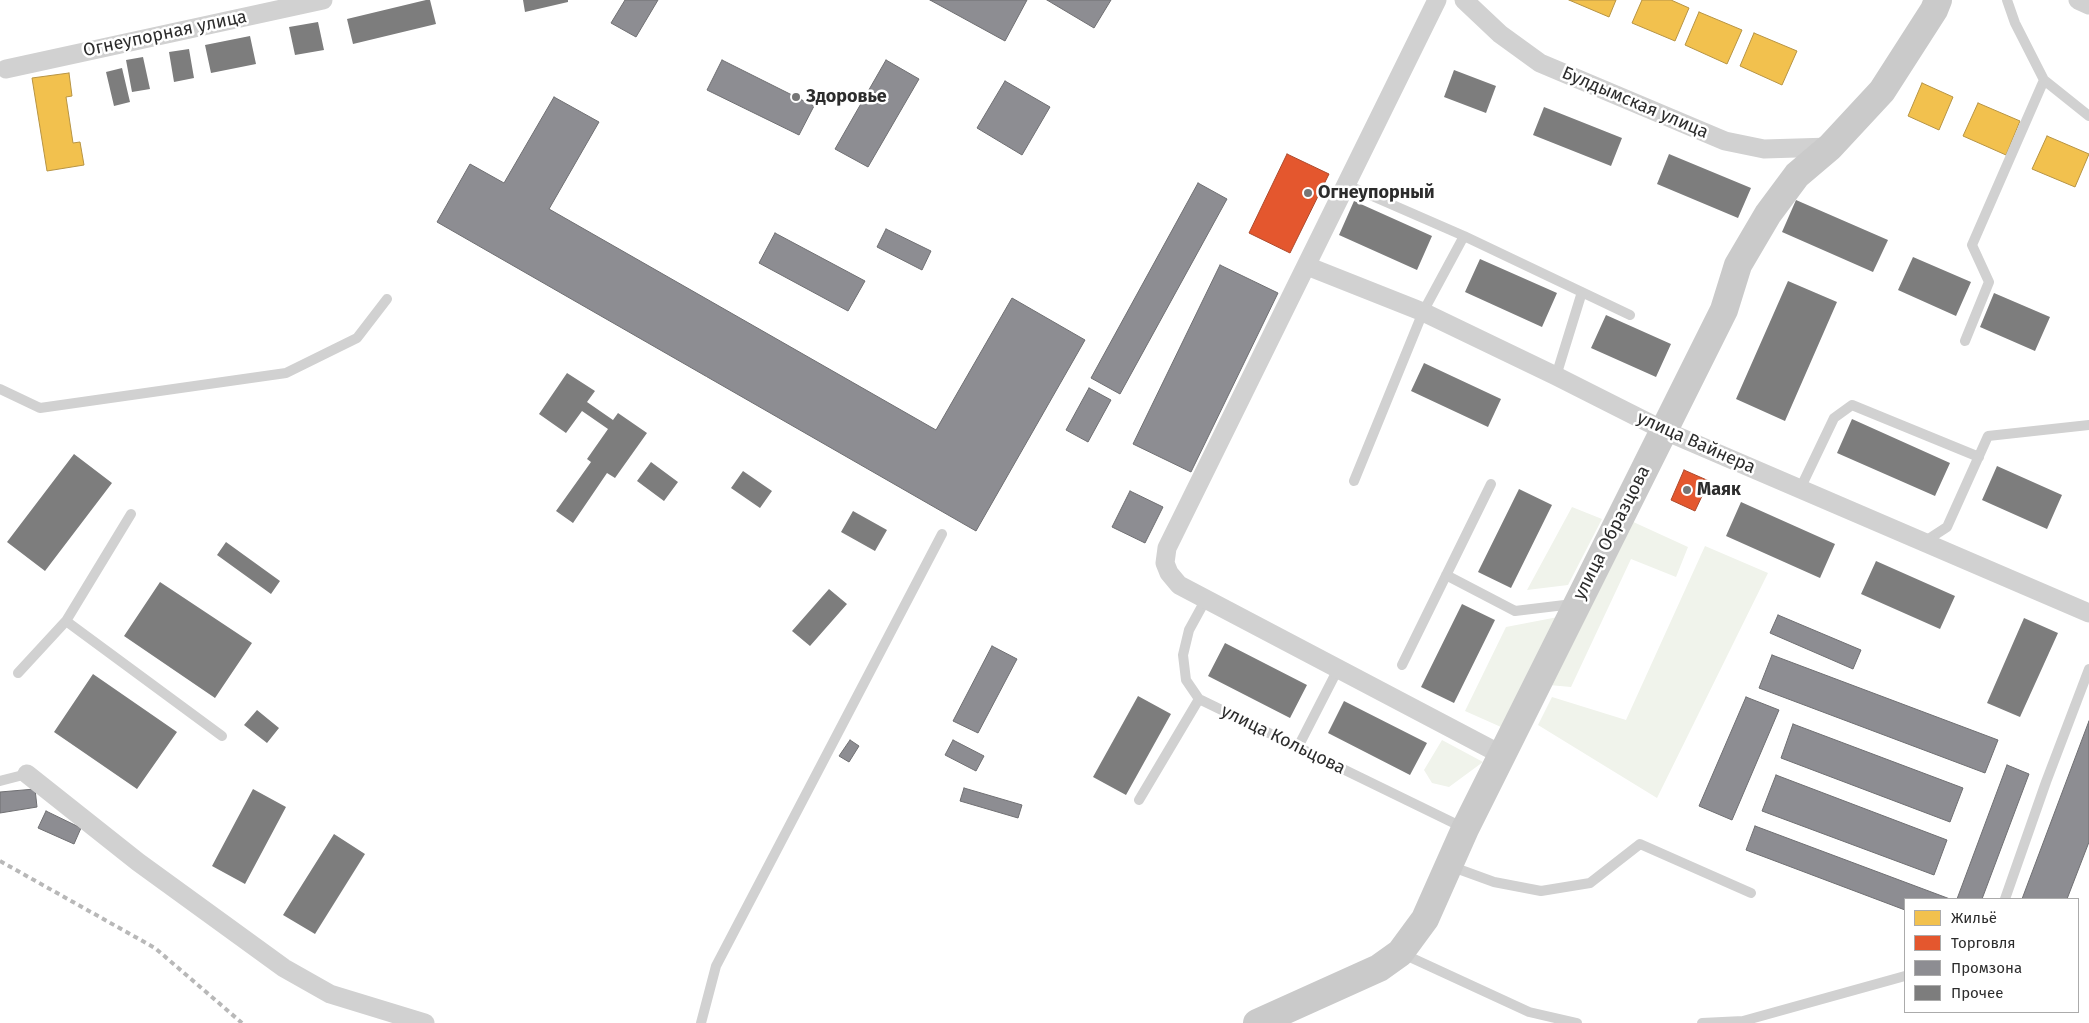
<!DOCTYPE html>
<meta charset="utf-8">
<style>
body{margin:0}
#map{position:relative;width:2089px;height:1023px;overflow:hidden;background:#fff;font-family:"Fira Sans",sans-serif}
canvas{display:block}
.legend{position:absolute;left:1904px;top:898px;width:175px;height:115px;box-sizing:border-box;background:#fff;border:1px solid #ababab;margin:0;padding:6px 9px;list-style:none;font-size:15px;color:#2c2c2c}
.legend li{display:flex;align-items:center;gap:10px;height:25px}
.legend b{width:25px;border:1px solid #ababab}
</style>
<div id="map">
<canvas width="2089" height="1023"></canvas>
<ul class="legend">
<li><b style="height:14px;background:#f2c14e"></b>Жильё</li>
<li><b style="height:14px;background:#e4572e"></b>Торговля</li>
<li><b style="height:14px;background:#8d8d92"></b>Промзона</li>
<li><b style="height:14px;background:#7d7d7d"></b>Прочее</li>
</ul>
</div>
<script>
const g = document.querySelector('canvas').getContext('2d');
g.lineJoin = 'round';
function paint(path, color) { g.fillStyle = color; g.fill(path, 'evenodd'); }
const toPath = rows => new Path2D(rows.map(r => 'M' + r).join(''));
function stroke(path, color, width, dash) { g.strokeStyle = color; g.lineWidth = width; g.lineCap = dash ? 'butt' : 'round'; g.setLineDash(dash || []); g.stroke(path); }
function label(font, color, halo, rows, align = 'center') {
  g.font = font + ' "Fira Sans",sans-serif'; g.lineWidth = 5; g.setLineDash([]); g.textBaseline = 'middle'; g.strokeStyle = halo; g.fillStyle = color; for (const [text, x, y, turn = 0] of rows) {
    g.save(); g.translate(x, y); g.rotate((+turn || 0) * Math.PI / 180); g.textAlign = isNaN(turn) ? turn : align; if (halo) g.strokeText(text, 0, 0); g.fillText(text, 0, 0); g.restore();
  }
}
const green = toPath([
 [1572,507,1602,519,1568,585,1527,590],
 [1629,520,1688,547,1676,577,1631,559,1571,687,1549,685],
 [1705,546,1768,573,1657,798,1538,725,1552,697,1626,720],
 [1558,617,1501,727,1465,711,1506,627],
 [1442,740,1483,762,1449,787,1432,783,1424,770]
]);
const homes = toPath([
 [1569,0,1616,0,1609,17,1569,0],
 [1642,0,1671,0,1689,8,1675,41,1632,23,1642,0],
 [1699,12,1742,30,1727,64,1685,45,1699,12],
 [1754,33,1797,51,1782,85,1740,66,1754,33],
 [69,73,72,96,66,97,73,143,80,142,84,165,47,171,32,78,69,73],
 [1922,83,1953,97,1939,130,1908,116,1922,83],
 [1978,103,2020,121,2006,155,1963,136,1978,103],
 [2047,136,2089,154,2075,187,2032,169,2047,136]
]);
const shops = toPath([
 [1287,154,1329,174,1290,253,1249,233,1287,154],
 [1684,470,1709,481,1695,511,1671,500,1684,470]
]);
const industry = toPath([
 [625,0,658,0,636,37,611,23,625,0],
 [930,0,1027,0,1005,41,930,0],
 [1047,0,1111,0,1094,28,1047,0],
 [722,60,814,106,799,135,707,90,722,60],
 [886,60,919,79,868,167,835,149,886,60],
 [1005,81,1050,107,1022,155,977,128,1005,81],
 [554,97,599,122,549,209,936,430,1012,298,1085,340,976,531,437,222,470,164,504,183,554,97],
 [1198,183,1227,199,1120,394,1091,378,1198,183],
 [886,229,931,251,922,270,877,247,886,229],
 [775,233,865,281,848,311,759,263,775,233],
 [1220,265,1278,293,1191,472,1133,444,1220,265],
 [1089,388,1111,400,1088,442,1066,430,1089,388],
 [1130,491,1163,507,1145,543,1112,527,1130,491],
 [1778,615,1861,650,1853,669,1770,633,1778,615],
 [992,646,1017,659,978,733,953,721,992,646],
 [1772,655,1998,740,1985,773,1759,688,1772,655],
 [1746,697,1779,710,1732,820,1699,806,1746,697],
 [2089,721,2089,842,2067,899,2022,899,2089,721],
 [1793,724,1963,788,1950,822,1781,758,1793,724],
 [850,740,859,746,849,762,839,756,850,740],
 [953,740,984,756,976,771,945,755,953,740],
 [2007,765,2029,774,1982,899,1957,899,2007,765],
 [1776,775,1947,840,1934,875,1762,811,1776,775],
 [964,788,1022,805,1018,818,960,801,964,788],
 [35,789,37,807,0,813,0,792,35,789],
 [46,811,81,828,74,844,38,828,46,811],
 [1755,826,1950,899,1905,899,1905,910,1746,850,1755,826]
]);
const building = toPath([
 [426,0,430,0,436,24,353,44,347,19],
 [523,0,568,0,568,2,525,12],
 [318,22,324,50,295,55,289,27],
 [250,36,256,64,211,73,205,45],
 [189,49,194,78,174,82,169,52],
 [143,57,150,89,132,92,126,60],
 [122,68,130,102,114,106,106,72],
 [1454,70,1496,86,1486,113,1444,97],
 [1544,107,1622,138,1611,166,1533,135],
 [1669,154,1751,188,1738,218,1657,184],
 [1796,200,1888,240,1873,272,1782,232],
 [1354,201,1432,236,1417,270,1339,235],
 [1913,257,1971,282,1956,316,1898,290],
 [1480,259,1557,293,1542,327,1465,292],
 [1788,281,1837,302,1785,421,1736,399],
 [1994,293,2050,317,2035,351,1980,327],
 [1606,315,1671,344,1656,377,1591,348],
 [1424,363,1501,399,1488,427,1411,391],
 [567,373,595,391,587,402,613,420,618,413,647,433,615,478,607,473,573,523,556,511,591,462,587,459,608,429,582,411,566,433,539,414],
 [1852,419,1950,463,1935,496,1837,453],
 [74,454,112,483,45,571,7,542],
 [651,462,678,482,664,501,637,481],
 [1997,466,2062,495,2047,529,1982,500],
 [743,471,772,491,760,508,731,488],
 [1519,489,1552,505,1511,588,1478,572],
 [1741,502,1835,544,1820,578,1726,536],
 [853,511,887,530,875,551,841,532],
 [226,542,280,581,271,594,217,555],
 [1876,561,1955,596,1940,629,1861,594],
 [160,582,252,643,215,698,124,636],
 [829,589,847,604,810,646,792,631],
 [1462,604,1495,620,1454,703,1421,687],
 [2024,618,2058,633,2020,717,1987,703],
 [1225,643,1307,685,1290,718,1208,676],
 [93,674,177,732,137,789,54,732],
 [1138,696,1171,714,1126,795,1093,777],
 [1344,701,1427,743,1410,775,1328,733],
 [257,710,279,728,267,743,244,725],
 [253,789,286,807,245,884,212,866],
 [334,834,365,854,315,934,283,915]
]);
const lane = toPath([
 [2007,0,2015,23,2044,80,2089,116],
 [1347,185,1464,236,1630,315],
 [1965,341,1989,282,1972,245,2044,80],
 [1556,376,1582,292],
 [0,389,40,408,286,373,357,338,387,299],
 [1354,481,1423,312,1464,236],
 [1800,489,1834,418,1852,405,1979,457],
 [1924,542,1947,527,1988,436,2089,425],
 [1446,575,1515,611,1573,604],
 [1206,599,1189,630,1183,655,1186,680,1199,699,1464,828],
 [66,621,131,514],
 [1402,665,1491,484],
 [18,673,66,621,222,736],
 [1298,747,1338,669],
 [0,781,27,774],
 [1139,800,1199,699],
 [1450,866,1494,882,1541,891,1590,883,1640,844,1751,893],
 [2005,899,2046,782,2089,669],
 [1401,953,1529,1012,1577,1023],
 [701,1023,716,966,942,534],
 [1702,1023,1743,1021,1905,976]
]);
const street = toPath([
 [1437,0,1167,548,1165,563,1169,573,1179,585,1502,755],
 [1464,0,1500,34,1540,63,1725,141,1764,149,1830,147],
 [2078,0,2089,5],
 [6,69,323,0],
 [1307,266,1423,312,1556,376,1663,430,2089,613],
 [27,774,138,862,284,968,330,994,425,1023]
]);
const secondary = toPath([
 [1257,1023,1379,968,1400,953,1425,919,1465,829,1724,310,1738,265,1768,214,1797,175,1830,147,1882,91,1934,10,1938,0]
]);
const rail = toPath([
 [0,861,155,948,242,1023]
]);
const markers = [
 [796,97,5,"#767676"],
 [1308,193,5,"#767676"],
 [1687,490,5,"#767676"]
];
const streetNames = [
 ["Огнеупорная улица",165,34,-12],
 ["Булдымская улица",1635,103,23],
 ["улица Вайнера",1696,443,24],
 ["улица Образцова",1612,533,-63],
 ["улица Кольцова",1283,740,26]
];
const poiNames = [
 ["Здоровье",806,97],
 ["Огнеупорный",1318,193],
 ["Маяк",1697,490]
];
paint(green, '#f0f3eb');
paint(homes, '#f2c14e');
stroke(homes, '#b79444', 1);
paint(shops, '#e4572e');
stroke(shops, '#ad4a2d', 1);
paint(industry, '#8d8d92');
stroke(industry, '#707073', 1);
paint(building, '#7d7d7d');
stroke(lane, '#d1d1d1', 10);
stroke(street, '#d1d1d1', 19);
stroke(secondary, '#cacaca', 28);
stroke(rail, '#b8b8b8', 4, [5, 4]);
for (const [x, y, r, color] of markers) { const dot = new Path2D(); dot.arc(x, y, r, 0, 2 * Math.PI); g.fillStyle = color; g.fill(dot); stroke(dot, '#fff', 2); }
label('18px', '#2c2c2c', '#fff', streetNames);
label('bold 18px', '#2c2c2c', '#fff', poiNames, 'left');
</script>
